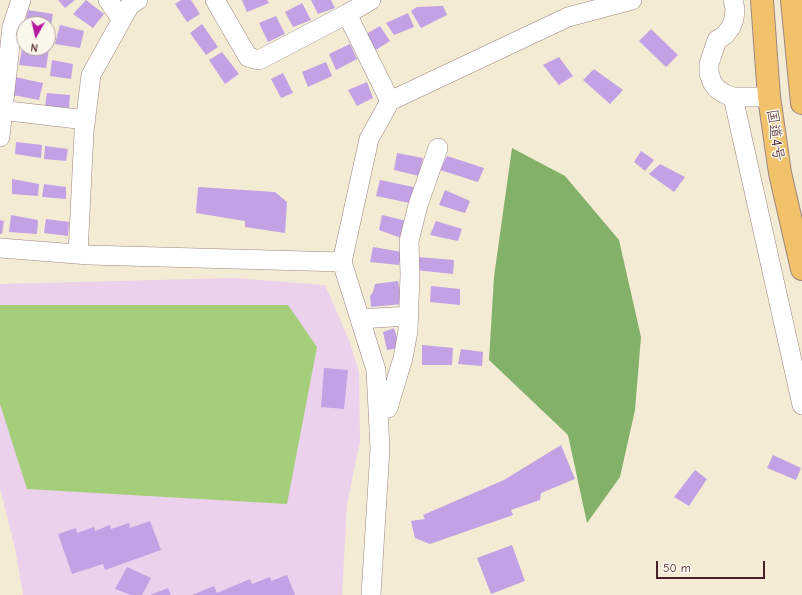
<!DOCTYPE html>
<meta charset="utf-8">
<style>
body{margin:0}
#map{position:relative;width:802px;height:595px;overflow:hidden;background:#f3ebd4;font-family:"Comic Neue",sans-serif}
canvas{display:block}
.north{position:absolute;left:16px;top:16px;width:40px;height:40px;box-sizing:border-box;background:#fbf7ec;border:1px solid #b4a19f;border-radius:50%;rotate:188deg;font-size:11px;font-weight:700;line-height:16px;text-align:center;color:#4a1f2b}
.north::after{content:'';display:block;margin:auto;width:14px;height:18px;background:#b5179e;clip-path:polygon(50% 0,100% 100%,50% 72%,0 100%)}
.scale{position:absolute;left:656px;top:561px;width:109px;height:18px;box-sizing:border-box;border:2px solid #4a1f2b;border-top:0;padding-left:5px;font-size:12px;line-height:14px;white-space:nowrap;color:#4a1f2b;-webkit-text-stroke:3px #fbf7ec;paint-order:stroke}
</style>
<div id="map">
<canvas width="802" height="595"></canvas>
<div class="north">N</div>
<div class="scale">50 m</div>
</div>
<script>
const g = document.querySelector('canvas').getContext('2d');
g.lineJoin = 'round';
function paint(path, color) { g.fillStyle = color; g.fill(path, 'evenodd'); }
const toPath = rows => new Path2D(rows.map(r => 'M' + r).join(''));
function stroke(path, color, width, dash) { g.strokeStyle = color; g.lineWidth = width; g.lineCap = dash ? 'butt' : 'round'; g.setLineDash(dash || []); g.stroke(path); }
function label(font, color, halo, rows, align = 'center') {
  g.font = font + ' "Comic Neue","Klee One",sans-serif'; g.lineWidth = 3; g.setLineDash([]); g.textBaseline = 'middle'; g.strokeStyle = halo; g.fillStyle = color; for (const [text, x, y, turn = 0] of rows) {
    g.save(); g.translate(x, y); g.rotate((+turn || 0) * Math.PI / 180); g.textAlign = isNaN(turn) ? turn : align; if (halo) g.strokeText(text, 0, 0); g.fillText(text, 0, 0); g.restore();
  }
}
const built = toPath([
 [234,278,325,285,349,340,359,372,360,441,347,504,342,595,23,595,15,548,0,488,0,284]
]);
const green = toPath([
 [0,305,288,305,317,347,287,504,27,489,0,404]
]);
const forest = toPath([
 [512,148,565,176,619,240,641,337,635,410,620,477,587,523,568,435,489,360,494,277]
]);
const building = toPath([
 [58,0,75,0,65,8],
 [86,0,104,14,93,28,73,14],
 [181,0,191,0,200,14,187,22,175,4],
 [242,0,267,0,269,3,247,12],
 [311,0,331,0,335,8,318,14],
 [302,3,311,20,293,27,285,12],
 [443,6,447,15,421,28,411,11,417,7],
 [28,10,53,14,50,31,48,31,48,24,25,24],
 [408,13,414,27,394,35,386,23],
 [276,16,285,34,268,42,259,23],
 [202,24,218,47,206,55,190,33],
 [60,25,84,31,80,48,55,44],
 [380,26,390,41,374,51,366,34],
 [651,29,678,55,666,67,639,41],
 [23,44,24,48,49,49,46,68,19,65],
 [350,44,357,59,336,70,329,54],
 [222,52,239,74,225,84,209,60],
 [559,57,573,76,559,85,543,65],
 [52,60,73,64,71,79,50,76],
 [326,62,332,76,308,87,302,72],
 [594,69,623,90,610,104,583,80],
 [283,73,293,93,281,98,271,79],
 [15,77,43,83,39,100,13,95],
 [367,82,373,98,357,106,348,90],
 [47,93,70,95,69,108,45,106],
 [16,142,42,145,41,158,15,154],
 [45,146,68,149,66,161,44,159],
 [641,151,654,160,645,171,634,162],
 [397,153,423,158,419,176,394,170],
 [447,156,484,168,478,182,440,170],
 [660,164,685,177,674,192,649,174],
 [12,179,39,184,38,196,12,194],
 [380,180,418,188,414,204,376,196],
 [44,184,66,187,66,199,42,197],
 [198,187,275,192,287,202,285,233,245,227,245,221,196,213],
 [445,190,470,201,465,213,439,205],
 [11,215,38,220,37,234,9,232],
 [382,215,407,221,404,239,379,230],
 [46,219,69,222,68,236,44,233],
 [0,220,4,221,2,234,0,234],
 [436,221,462,229,458,241,430,235],
 [373,247,402,252,399,265,370,262],
 [417,257,454,260,453,274,415,270],
 [398,281,402,304,371,307,370,296,373,292,375,284],
 [431,286,460,289,460,305,430,302],
 [394,328,400,348,387,350,383,332],
 [422,345,453,348,452,365,422,365],
 [461,349,483,352,482,366,458,364],
 [324,368,348,370,344,409,321,407],
 [561,445,575,479,541,493,540,500,511,510,513,515,430,544,415,538,411,521,425,519,423,515,504,480],
 [773,455,801,468,796,480,767,468],
 [695,470,707,479,689,506,674,497],
 [150,521,161,550,105,570,103,564,72,574,58,534,76,528,77,533,94,527,95,531,110,525,111,529,129,523,130,528],
 [512,545,525,581,491,594,477,558],
 [127,567,151,578,142,595,131,595,115,589],
 [287,575,295,595,192,595,214,586,217,593,250,579,252,584,270,577,271,581],
 [168,588,171,595,150,595]
]);
const minor = toPath([
 [108,0,122,20],
 [215,0,248,57,259,60,347,14,371,0],
 [733,0,735,9,734,19,731,27,725,35,717,40,709,64,709,73,712,82,717,89,725,94,733,97,769,97],
 [347,14,390,101],
 [733,97,802,405],
 [0,110,86,120],
 [0,137,12,27,21,0],
 [0,248,89,255,342,262],
 [78,254,84,132,91,75,130,5,138,0],
 [360,319,408,316],
 [378,410,388,408,403,358,408,331,410,275,409,241,418,205,438,148],
 [371,595,380,449,376,370,342,262,369,139,390,101,568,17,632,0]
]);
const highway = toPath([
 [762,0,769,97,780,173,802,269],
 [792,0,802,103]
]);
const streetNames = [
 ["国道4号",775,135,82]
];
paint(built, '#ebd1eb');
paint(green, '#a4ce7a');
paint(forest, '#83b16a');
paint(building, '#c2a1e4');
stroke(minor, '#9e8580', 20);
stroke(highway, '#9e8580', 24);
stroke(minor, '#fff', 19);
stroke(highway, '#f2c26a', 22);
label('15px', '#4a1f2b', '#fbf7ec', streetNames);
</script>
